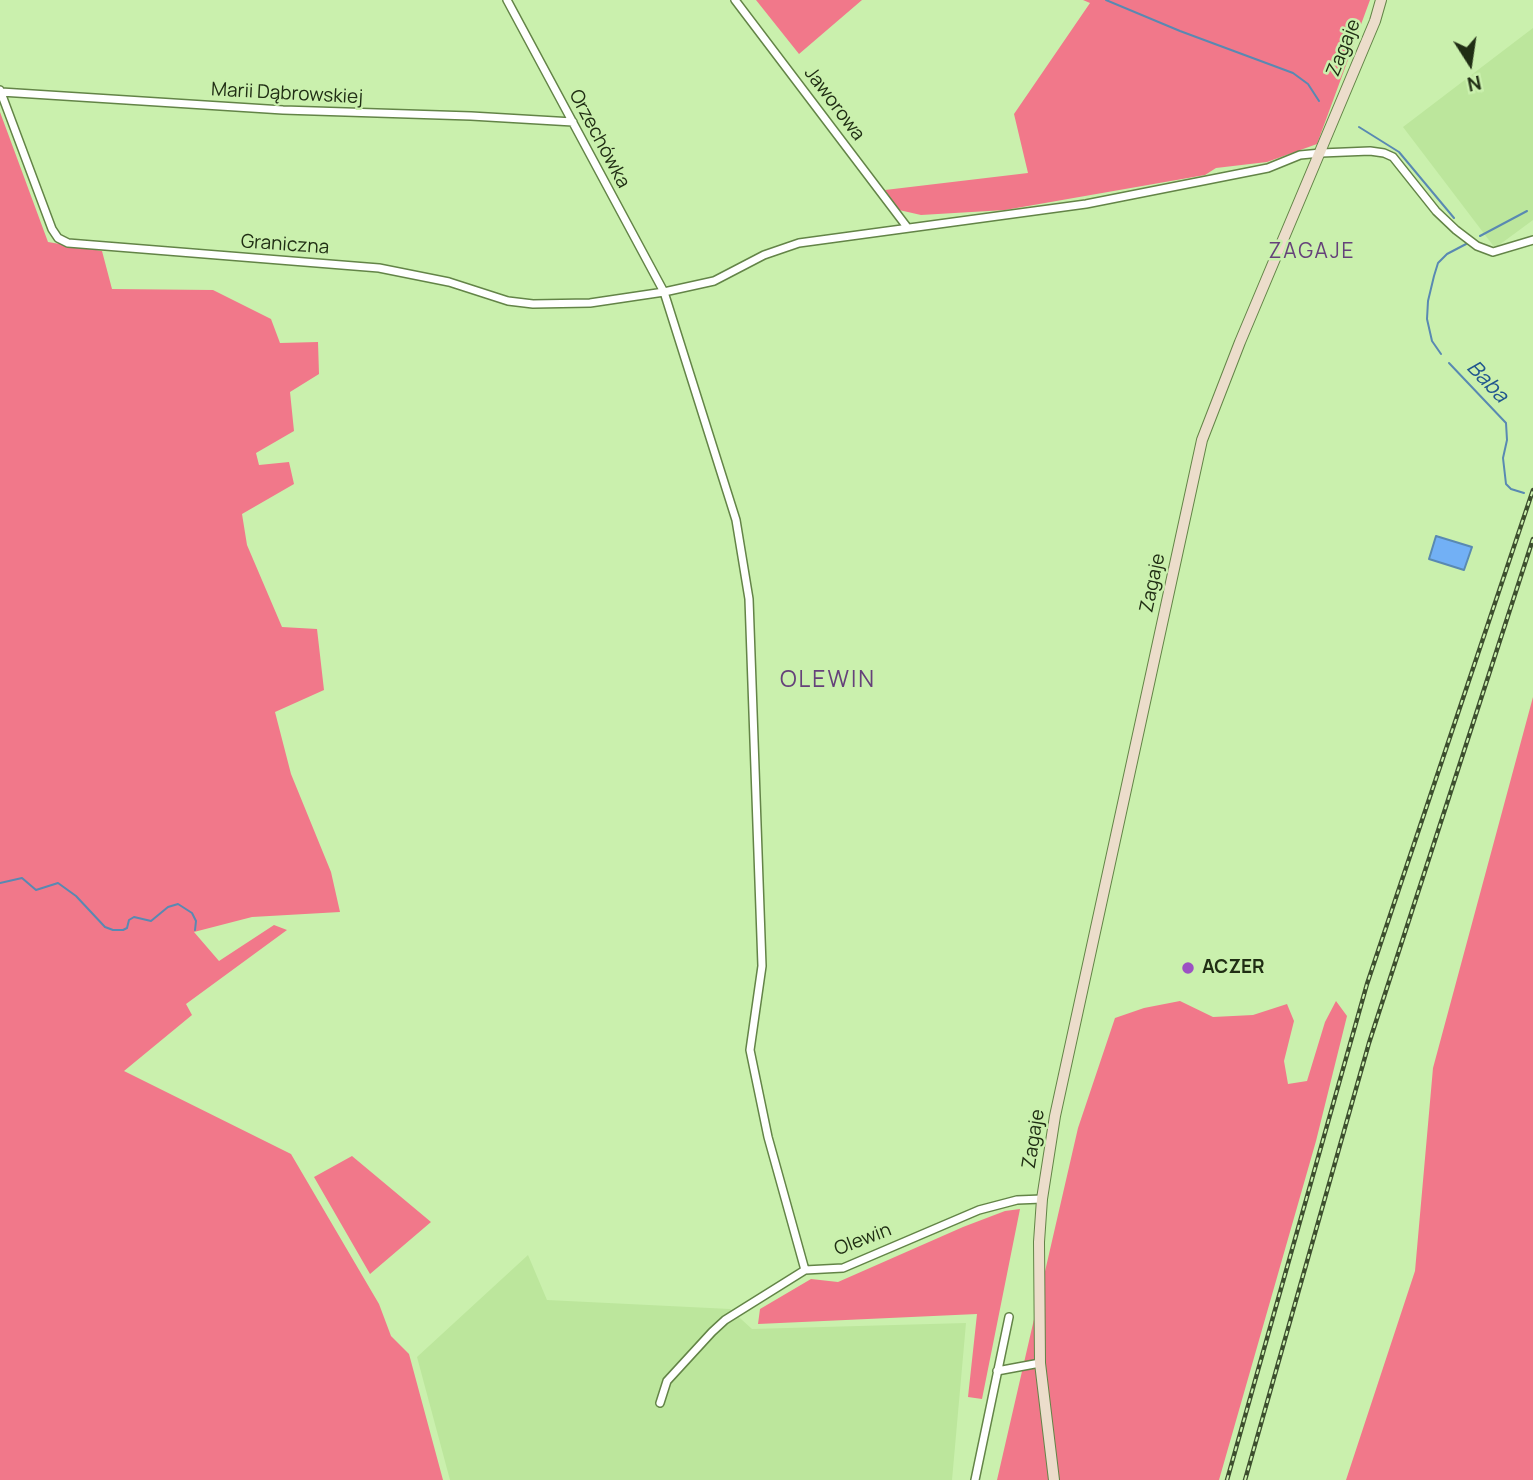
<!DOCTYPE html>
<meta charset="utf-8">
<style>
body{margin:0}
#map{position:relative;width:1533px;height:1480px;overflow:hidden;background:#caf0ad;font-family:Manrope,sans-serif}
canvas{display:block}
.north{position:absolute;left:1435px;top:28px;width:70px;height:70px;-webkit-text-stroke:5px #caf0ad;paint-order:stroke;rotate:168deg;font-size:19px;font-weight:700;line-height:28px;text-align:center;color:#202e14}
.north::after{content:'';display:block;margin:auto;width:24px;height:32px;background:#202e14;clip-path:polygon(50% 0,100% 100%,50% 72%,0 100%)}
</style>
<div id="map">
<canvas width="1533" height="1480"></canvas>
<div class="north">N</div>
</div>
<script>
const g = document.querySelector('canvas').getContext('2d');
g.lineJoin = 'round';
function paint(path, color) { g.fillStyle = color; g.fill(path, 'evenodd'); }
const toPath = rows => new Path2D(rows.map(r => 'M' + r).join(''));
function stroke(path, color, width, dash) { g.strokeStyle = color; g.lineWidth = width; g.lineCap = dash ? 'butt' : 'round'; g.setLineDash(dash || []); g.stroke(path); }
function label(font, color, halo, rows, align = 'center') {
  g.font = font + ' Manrope,sans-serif'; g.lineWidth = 5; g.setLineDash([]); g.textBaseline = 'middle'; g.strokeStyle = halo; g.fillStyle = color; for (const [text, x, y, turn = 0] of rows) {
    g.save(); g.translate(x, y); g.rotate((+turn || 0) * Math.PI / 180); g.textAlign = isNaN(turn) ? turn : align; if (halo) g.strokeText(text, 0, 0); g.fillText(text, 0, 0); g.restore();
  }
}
const built = toPath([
 [1533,28,1533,220,1495,248,1403,127],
 [528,1255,547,1300,730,1309,752,1329,966,1323,952,1480,450,1480,417,1357]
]);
const forest = toPath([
 [756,0,862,0,799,54],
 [1083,0,1370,0,1317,144,1267,162,1216,168,1205,175,1005,210,921,215,899,210,885,190,1028,173,1014,114,1090,3],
 [0,112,48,242,102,251,112,289,213,290,271,319,280,343,318,342,319,374,290,392,294,431,256,453,259,465,289,462,294,484,242,514,247,545,282,627,317,629,324,690,275,712,291,774,331,872,340,912,252,917,194,932,219,961,274,925,287,930,186,1004,192,1015,124,1071,291,1154,379,1304,391,1336,409,1354,443,1480,0,1480],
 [1533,697,1533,1480,1346,1480,1415,1271,1433,1068],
 [1180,1001,1213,1017,1253,1015,1287,1004,1294,1021,1284,1061,1288,1084,1307,1081,1325,1022,1336,1001,1347,1016,1316,1141,1219,1480,997,1480,1078,1128,1115,1018,1144,1008],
 [352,1156,431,1222,370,1274,314,1177],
 [1020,1209,982,1399,968,1397,977,1314,758,1324,760,1309,811,1279,838,1282,963,1227,1005,1211]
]);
const water = toPath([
 [1436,536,1472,547,1464,570,1429,559,1436,536]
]);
const stream = toPath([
 [1106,0,1180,31,1293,73,1308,84,1319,101],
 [1359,127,1399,152,1454,218],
 [1480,236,1527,211],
 [1441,354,1432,341,1427,319,1428,301,1434,276,1438,263,1447,254,1468,243],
 [1449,363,1506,423,1507,440,1503,458,1506,484,1511,489,1524,493],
 [0,883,22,878,36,890,58,883,76,896,105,927,113,930,123,930,127,928,129,920,134,917,151,921,168,907,178,904,192,913,196,921,195,930]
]);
const street = toPath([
 [507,0,664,292,736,520,749,599,762,966,750,1050,768,1137,805,1270],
 [735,0,907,227],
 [0,90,52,229,58,238,68,243,379,268,449,282,508,301,533,304,590,303,664,292,714,281,764,255,799,243,1086,204,1268,168,1300,155,1321,153,1370,151,1384,153,1393,157,1436,211,1456,230,1477,246,1493,252,1533,240],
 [1,92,283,110,471,116,573,122],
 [997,1371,1040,1363],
 [660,1403,667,1381,712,1332,725,1320,805,1270,843,1268,979,1210,1017,1200,1042,1199],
 [975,1480,1009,1317]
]);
const secondary = toPath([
 [1054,1480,1040,1363,1039,1242,1042,1199,1055,1116,1202,440,1240,342,1375,21,1381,0]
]);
const rail = toPath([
 [1227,1480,1367,984,1533,490],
 [1245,1480,1369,1043,1533,539]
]);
const markers = [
 [1188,968,7,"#9c51c3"]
];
const streetNames = [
 ["Zagaje",1344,48,-68],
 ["Marii Dąbrowskiej",287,94,3],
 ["Jaworowa",834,104,53],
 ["Orzechówka",599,139,62],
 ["Graniczna",285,245,4],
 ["Zagaje",1153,583,-78],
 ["Zagaje",1034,1139,-81],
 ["Olewin",863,1240,-21]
];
const poiNames = [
 ["ACZER",1202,968]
];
const neighbourhoodNames = [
 ["ZAGAJE",1312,252]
];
const waterNames = [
 ["Baba",1487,382,46]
];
const quarterNames = [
 ["OLEWIN",828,681]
];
paint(built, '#bce69c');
paint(forest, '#f1788a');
paint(water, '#72b0f5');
stroke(water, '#5989b2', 2);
stroke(stream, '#5989b2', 2);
stroke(street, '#638447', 10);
stroke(secondary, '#638447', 12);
stroke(street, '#fff', 7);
stroke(secondary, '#ecddcb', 10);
stroke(rail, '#3d4f2e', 4.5);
stroke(rail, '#caf0ad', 2, [5]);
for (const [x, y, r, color] of markers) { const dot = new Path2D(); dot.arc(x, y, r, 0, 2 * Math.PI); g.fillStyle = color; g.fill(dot); stroke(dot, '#caf0ad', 2.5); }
label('19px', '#202e14', '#caf0ad', streetNames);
label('bold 19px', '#202e14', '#caf0ad', poiNames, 'left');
g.letterSpacing = '2px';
label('21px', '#65417a', '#caf0ad', neighbourhoodNames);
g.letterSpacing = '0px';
label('italic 21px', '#21568e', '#caf0ad', waterNames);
g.letterSpacing = '2px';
label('23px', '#65417a', '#caf0ad', quarterNames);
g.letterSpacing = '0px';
</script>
